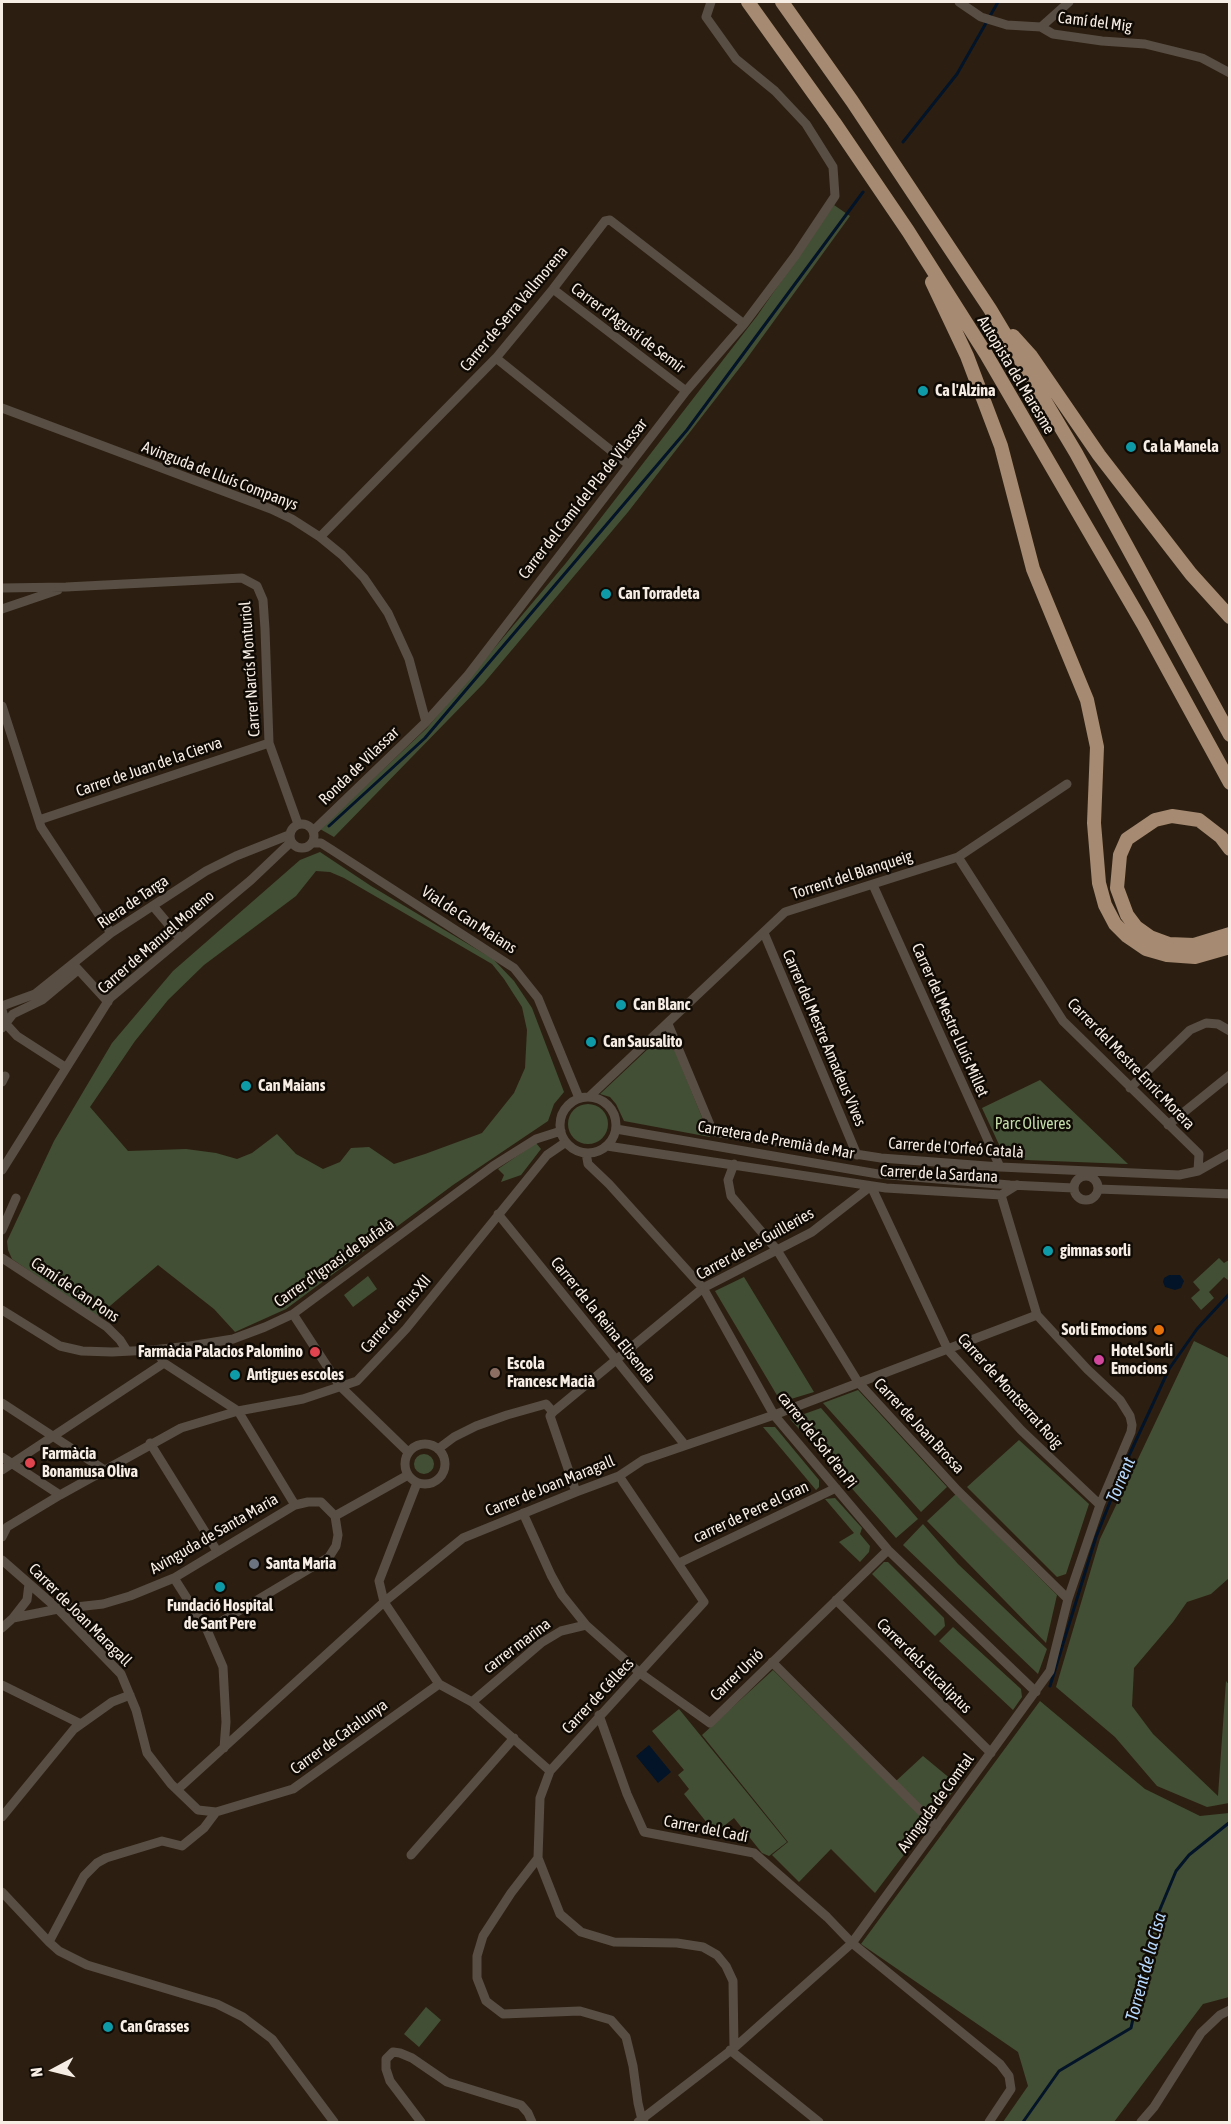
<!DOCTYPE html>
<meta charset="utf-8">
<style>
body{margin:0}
#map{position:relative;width:1231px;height:2124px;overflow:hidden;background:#2c1f11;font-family:"Asap Condensed",sans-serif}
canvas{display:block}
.frame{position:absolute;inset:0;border:3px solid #f6ede4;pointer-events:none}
.north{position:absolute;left:24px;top:2040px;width:60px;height:60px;-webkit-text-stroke:4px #100a05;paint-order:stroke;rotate:263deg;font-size:16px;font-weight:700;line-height:24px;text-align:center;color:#f6ede4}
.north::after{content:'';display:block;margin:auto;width:21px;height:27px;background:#f6ede4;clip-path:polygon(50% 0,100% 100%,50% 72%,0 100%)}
</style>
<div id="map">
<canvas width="1231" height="2124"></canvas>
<div class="frame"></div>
<div class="north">N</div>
</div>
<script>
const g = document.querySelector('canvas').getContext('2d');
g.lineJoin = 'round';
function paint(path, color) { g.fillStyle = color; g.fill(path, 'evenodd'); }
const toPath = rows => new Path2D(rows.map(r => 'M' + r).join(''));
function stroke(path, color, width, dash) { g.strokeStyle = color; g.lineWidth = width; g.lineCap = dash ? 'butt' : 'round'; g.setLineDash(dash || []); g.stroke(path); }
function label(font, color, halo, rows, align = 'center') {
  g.font = font + ' "Asap Condensed",sans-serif'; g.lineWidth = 5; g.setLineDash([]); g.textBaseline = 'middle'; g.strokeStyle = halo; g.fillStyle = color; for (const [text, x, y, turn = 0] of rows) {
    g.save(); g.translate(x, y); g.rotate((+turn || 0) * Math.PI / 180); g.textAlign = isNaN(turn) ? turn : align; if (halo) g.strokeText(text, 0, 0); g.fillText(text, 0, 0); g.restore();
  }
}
const green = toPath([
 [834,205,850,216,745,361,628,512,484,683,334,837,320,829,427,728,566,563,757,316],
 [320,852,371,886,493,959,514,981,532,1008,564,1092,554,1104,548,1121,453,1185,286,1309,235,1332,214,1309,158,1265,97,1317,12,1259,8,1250,7,1241,54,1141,112,1043,173,971,300,860],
 [316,871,330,872,344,878,492,964,504,979,522,1007,527,1030,525,1068,514,1093,482,1133,425,1154,394,1164,369,1147,351,1148,340,1162,323,1169,296,1154,277,1134,252,1153,237,1159,216,1153,186,1149,128,1151,90,1107,135,1041,168,1000,204,965,296,896],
 [667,1031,710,1137,624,1121,616,1104,610,1097,600,1094],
 [1040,1080,1128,1164,1026,1160,1013,1157,1002,1151,982,1108],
 '568 1124a20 20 0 1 1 40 0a20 20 0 1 1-40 0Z',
 [536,1143,541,1149,521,1175,501,1182,504,1175,498,1169],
 [1219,1258,1224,1263,1229,1260,1229,1277,1228,1280,1224,1277,1209,1292,1214,1298,1201,1310,1191,1298,1200,1290,1193,1282],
 [368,1276,377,1289,353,1307,344,1295],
 [744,1277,814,1392,781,1402,715,1291],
 [1194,1341,1229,1358,1229,1578,1211,1594,1187,1602,1173,1622,1134,1668,1132,1706,1153,1734,1218,1796,1226,1681,1230,1686,1229,1803,1207,1807,1157,1786,1115,1737,1056,1687,1100,1539],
 [858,1390,947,1487,921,1512,823,1403],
 [821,1408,918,1519,896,1538,790,1419],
 [763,1427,775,1427,819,1480,819,1487,816,1490],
 [1019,1440,1089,1504,1066,1574,1057,1577,967,1487],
 '414 1464a10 10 0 1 1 20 0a10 10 0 1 1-20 0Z',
 [956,1494,1057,1595,1046,1643,927,1521],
 [835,1498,862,1528,860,1534,870,1546,869,1552,860,1562,839,1542,854,1533,825,1499],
 [923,1524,958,1564,1047,1649,1038,1674,903,1545],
 [884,1562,888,1562,944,1618,945,1626,935,1636,872,1574],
 [953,1627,1021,1689,1022,1697,1013,1710,939,1641],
 [773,1670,928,1823,875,1893,831,1849,799,1882,772,1855,788,1842,702,1735],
 [1040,1701,1145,1789,1200,1816,1229,1813,1229,1997,1203,2004,1114,2122,1003,2122,1028,2086,1018,2052,861,1944],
 [679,1709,787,1842,769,1856,762,1853,734,1818,715,1833,684,1794,689,1789,678,1775,684,1770,652,1731],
 [923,1756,958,1785,932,1818,896,1781],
 [426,2007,441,2020,419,2047,404,2034]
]);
const water = toPath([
 [1169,1275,1180,1275,1184,1281,1181,1288,1175,1290,1165,1287,1163,1282,1164,1278],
 [649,1745,671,1772,658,1783,636,1756]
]);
const stream = toPath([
 [903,142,957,74,998,2],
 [329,826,425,738,687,430,863,192],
 [1050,1686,1096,1537,1126,1462,1169,1369,1197,1329,1230,1293],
 [1023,2122,1059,2071,1131,2028,1153,1926,1176,1871,1189,1855,1230,1822]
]);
const minor = toPath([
 [959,2,981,17,1007,25,1041,27,1053,34,1102,41,1145,44,1202,58,1230,73],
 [1041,27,1069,2],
 [553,289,686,391],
 [496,358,629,465],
 [2,408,271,509,292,519,320,537,342,555,364,578,388,613,409,659,426,722],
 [320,537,496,358,553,289,605,221,610,220,744,324],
 [2,588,66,587,242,578,257,586,263,600,265,629,269,743,298,824],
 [2,609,58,590],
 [2,706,41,827,111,933],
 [39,820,269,743],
 '290 836a12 12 0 1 1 24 0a12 12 0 1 1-24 0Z',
 [313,831,426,722,468,675,686,391,744,324,795,256,835,196,833,167,806,124,775,91,736,59,706,17,711,2],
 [313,843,321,843,332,850,514,968,538,998,579,1098],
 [958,857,1063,1021,1199,1154,1198,1171],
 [873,885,1000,1167],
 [153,906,180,938],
 [764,933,857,1155],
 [75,966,108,1002],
 [2,1006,35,994,111,933,206,871,236,856,289,835],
 [2,1010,6,1024,17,1036,65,1067],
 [668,1024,713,1132,881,1158,1000,1167,1179,1175,1198,1171,1230,1153],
 [2,1028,13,1014,42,1000,78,970],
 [2,1082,5,1076],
 [1130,1088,1190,1030,1206,1023,1218,1024,1230,1031],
 [589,1097,785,912,958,857,1067,784],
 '560 1125a28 28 0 1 1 56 0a28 28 0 1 1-56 0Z',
 [1168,1125,1230,1075],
 [616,1129,878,1174,1010,1185,1074,1188],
 [607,1146,886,1188,1001,1195,1017,1185],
 [586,1153,588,1164,609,1184,703,1288,774,1415,888,1550,1036,1692],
 [734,1164,728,1180,731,1196,777,1250,858,1382,957,1490,1068,1599],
 [2,1170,110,998,251,880,291,842],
 '1074 1188a12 12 0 1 1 24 0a12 12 0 1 1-24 0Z',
 [871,1186,948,1350,1021,1430,1100,1505],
 [1098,1189,1230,1194],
 [498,1214,685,1445],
 [2,1230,16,1198],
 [2,1258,107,1327,120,1340,127,1351],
 [2,1310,60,1346,82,1351,112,1352,152,1350,190,1346,233,1339,265,1327,293,1314,493,1166,536,1139,561,1131],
 [293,1314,340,1386,408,1452],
 [156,1350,164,1363,238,1411,295,1505],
 [2,1403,103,1469],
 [150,1443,217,1551],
 '405 1464a20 20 0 1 1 40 0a20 20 0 1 1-40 0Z',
 [438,1449,454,1437,476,1426,507,1415,546,1404,553,1412],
 [2,1457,60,1495],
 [2,1470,164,1363],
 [619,1476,704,1602,550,1771,540,1798,538,1858,511,1893,483,1936,477,1956,477,1978,486,2001,503,2014,580,2011,611,2020,626,2037,633,2066,638,2103,642,2120,644,2122],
 [417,1483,379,1581,384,1602,439,1684,472,1702,550,1771],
 [576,1492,550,1416,553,1412,703,1288,812,1232,871,1186],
 [523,1513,551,1575,562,1595,586,1625,640,1673,710,1723,888,1550],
 [2,1537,7,1527,60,1495,181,1428,238,1411,303,1399,357,1381,406,1329,547,1155,566,1142],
 [2,1560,58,1609,121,1674,136,1710,147,1753,171,1784,198,1810,216,1812],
 [679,1563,836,1488],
 [174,1578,207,1630,223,1667,226,1722,224,1748],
 [836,1600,991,1753],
 [13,1618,27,1600,29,1584],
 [2,1628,13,1618,58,1609,103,1604,130,1596,174,1578,295,1505,308,1502,321,1502,335,1516,408,1475],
 [207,1630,329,1557,336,1546,338,1535,335,1516],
 [772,1662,937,1827],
 [2,1685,81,1724],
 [472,1702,541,1643,561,1631,586,1625],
 [599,1715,627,1794,644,1832,754,1853,827,1917,852,1943,1000,2064,1009,2076,1011,2089,989,2122],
 [177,1790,384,1602,463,1538,576,1492,619,1476,643,1460,774,1415,1037,1315],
 [2,1817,74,1729,112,1702,130,1695],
 [411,1855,514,1738],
 [538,1858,560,1914,581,1932,614,1942,677,1943,703,1947,717,1955,726,1966,733,1981,734,2048],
 [2,1892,49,1942,59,1951,87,1965,217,2004,243,2017,272,2039,334,2122],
 [49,1942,84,1876,97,1863,106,1858,162,1841,182,1846,204,1828,216,1812,293,1789,439,1684],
 [730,2050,819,2122],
 [421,2122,390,2081,386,2069,386,2059,393,2052,400,2053,412,2058,447,2082,521,2105,528,2113,532,2122],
 [638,2122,734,2048,852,1943,1050,1671,1068,1599,1100,1505,1131,1432,1132,1425,1130,1416,1120,1400,1087,1369,1037,1315,1001,1195],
 [1141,2122,1154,2107,1201,2033,1220,2015,1230,2010]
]);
const highway = toPath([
 [748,2,834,122,908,231,986,354,1143,624,1230,783],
 [782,2,852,101,990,309,1076,453,1230,735],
 [932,282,967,356,1001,446,1033,569,1087,700,1097,747,1094,823,1099,883,1105,905,1115,924,1127,936,1146,949,1167,955,1195,957,1230,947],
 [1013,336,1031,356,1099,455,1191,574,1230,617],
 [1230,849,1221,837,1199,820,1172,816,1155,820,1127,839,1120,855,1117,888,1127,915,1136,927,1150,937,1169,944,1194,945,1230,934]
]);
const markers = [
 [923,391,6,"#0f9aa8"],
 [1131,447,6,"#0f9aa8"],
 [606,594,6,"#0f9aa8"],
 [621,1005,6,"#0f9aa8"],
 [591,1042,6,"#0f9aa8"],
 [246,1086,6,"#0f9aa8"],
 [1048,1251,6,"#0f9aa8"],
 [1159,1330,6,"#e8710a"],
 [315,1352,6,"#e0444e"],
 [1099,1360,6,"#d1479c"],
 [495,1373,6,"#8d6e63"],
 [235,1375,6,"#0f9aa8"],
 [30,1463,6,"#e0444e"],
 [254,1564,6,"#6b7280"],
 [220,1587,6,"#0f9aa8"],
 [108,2027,6,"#0f9aa8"]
];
const streetNames = [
 ["Camí del Mig",1095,22,7],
 ["Carrer de Serra Vallmorena",514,309,-50],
 ["Carrer d'Agustí de Semir",628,328,37],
 ["Autopista del Maresme",1016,375,59],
 ["Avinguda de Lluís Companys",220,476,21],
 ["Carrer del Camí del Pla de Vilassar",583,499,-52],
 ["Carrer Narcís Monturiol",250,669,-94],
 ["Ronda de Vilassar",359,766,-44],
 ["Carrer de Juan de la Cierva",149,767,-19],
 ["Torrent del Blanqueig",852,875,-18],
 ["Riera de Targa",133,902,-34],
 ["Vial de Can Maians",469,920,33],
 ["Carrer de Manuel Moreno",156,942,-41],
 ["Carrer del Mestre Lluís Millet",950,1020,66],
 ["Carrer del Mestre Amadeus Vives",824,1038,67],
 ["Carrer del Mestre Enric Morera",1131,1064,46],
 ["Carretera de Premià de Mar",776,1140,10],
 ["Carrer de l'Orfeó Català",956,1148,4],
 ["Carrer de la Sardana",939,1174,3],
 ["Carrer de les Guilleries",755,1244,-29],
 ["Carrer d'Ignasi de Bufalà",334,1263,-35],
 ["Camí de Can Pons",75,1290,34],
 ["Carrer de Pius XII",396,1314,-49],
 ["Carrer de la Reina Elisenda",603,1320,51],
 ["Carrer de Montserrat Roig",1010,1391,48],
 ["Carrer de Joan Brossa",919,1426,47],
 ["carrer del Sot d'en Pi",817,1440,52],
 ["Carrer de Joan Maragall",550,1486,-22],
 ["carrer de Pere el Gran",751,1512,-25],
 ["Avinguda de Santa Maria",214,1534,-30],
 ["Carrer de Joan Maragall",80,1615,45],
 ["carrer marina",517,1646,-37],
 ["Carrer dels Eucaliptus",924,1666,45],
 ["Carrer Unió",737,1675,-44],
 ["Carrer de Céllecs",598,1696,-47],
 ["Carrer de Catalunya",339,1737,-36],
 ["Avinguda de Comtal",936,1803,-54],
 ["Carrer del Cadí",706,1829,11]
];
const poiNames = [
 ["Ca l'Alzina",935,391],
 ["Ca la Manela",1143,447],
 ["Can Torradeta",618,594],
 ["Can Blanc",633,1005],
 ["Can Sausalito",603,1042],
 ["Can Maians",258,1086],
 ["gimnas sorli",1060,1251],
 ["Sorli Emocions",1147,1330,"right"],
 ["Hotel Sorli",1111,1351],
 ["Emocions",1111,1369],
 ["Farmàcia Palacios Palomino",303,1352,"right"],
 ["Escola",507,1364],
 ["Francesc Macià",507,1382],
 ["Antigues escoles",247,1375],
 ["Farmàcia",42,1454],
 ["Bonamusa Oliva",42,1472],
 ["Santa Maria",266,1564],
 ["Fundació Hospital",220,1606,"center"],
 ["de Sant Pere",220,1624,"center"],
 ["Can Grasses",120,2027]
];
const parkNames = [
 ["Parc Oliveres",1033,1124]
];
const waterNames = [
 ["Torrent",1121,1480,-67],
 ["Torrent de la Cisa",1146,1967,-75]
];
paint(green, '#424f35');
paint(water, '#031428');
stroke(stream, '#031428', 3);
stroke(minor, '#594e44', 9);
stroke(highway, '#a68a72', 14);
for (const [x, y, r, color] of markers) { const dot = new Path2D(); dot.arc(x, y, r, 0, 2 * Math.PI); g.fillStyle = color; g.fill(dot); stroke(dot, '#100a05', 2); }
label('16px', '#f6ede4', '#100a05', streetNames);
label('bold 16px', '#f6ede4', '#100a05', poiNames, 'left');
label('16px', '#c4dfa9', '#100a05', parkNames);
label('italic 18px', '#b6d7fc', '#100a05', waterNames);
</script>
